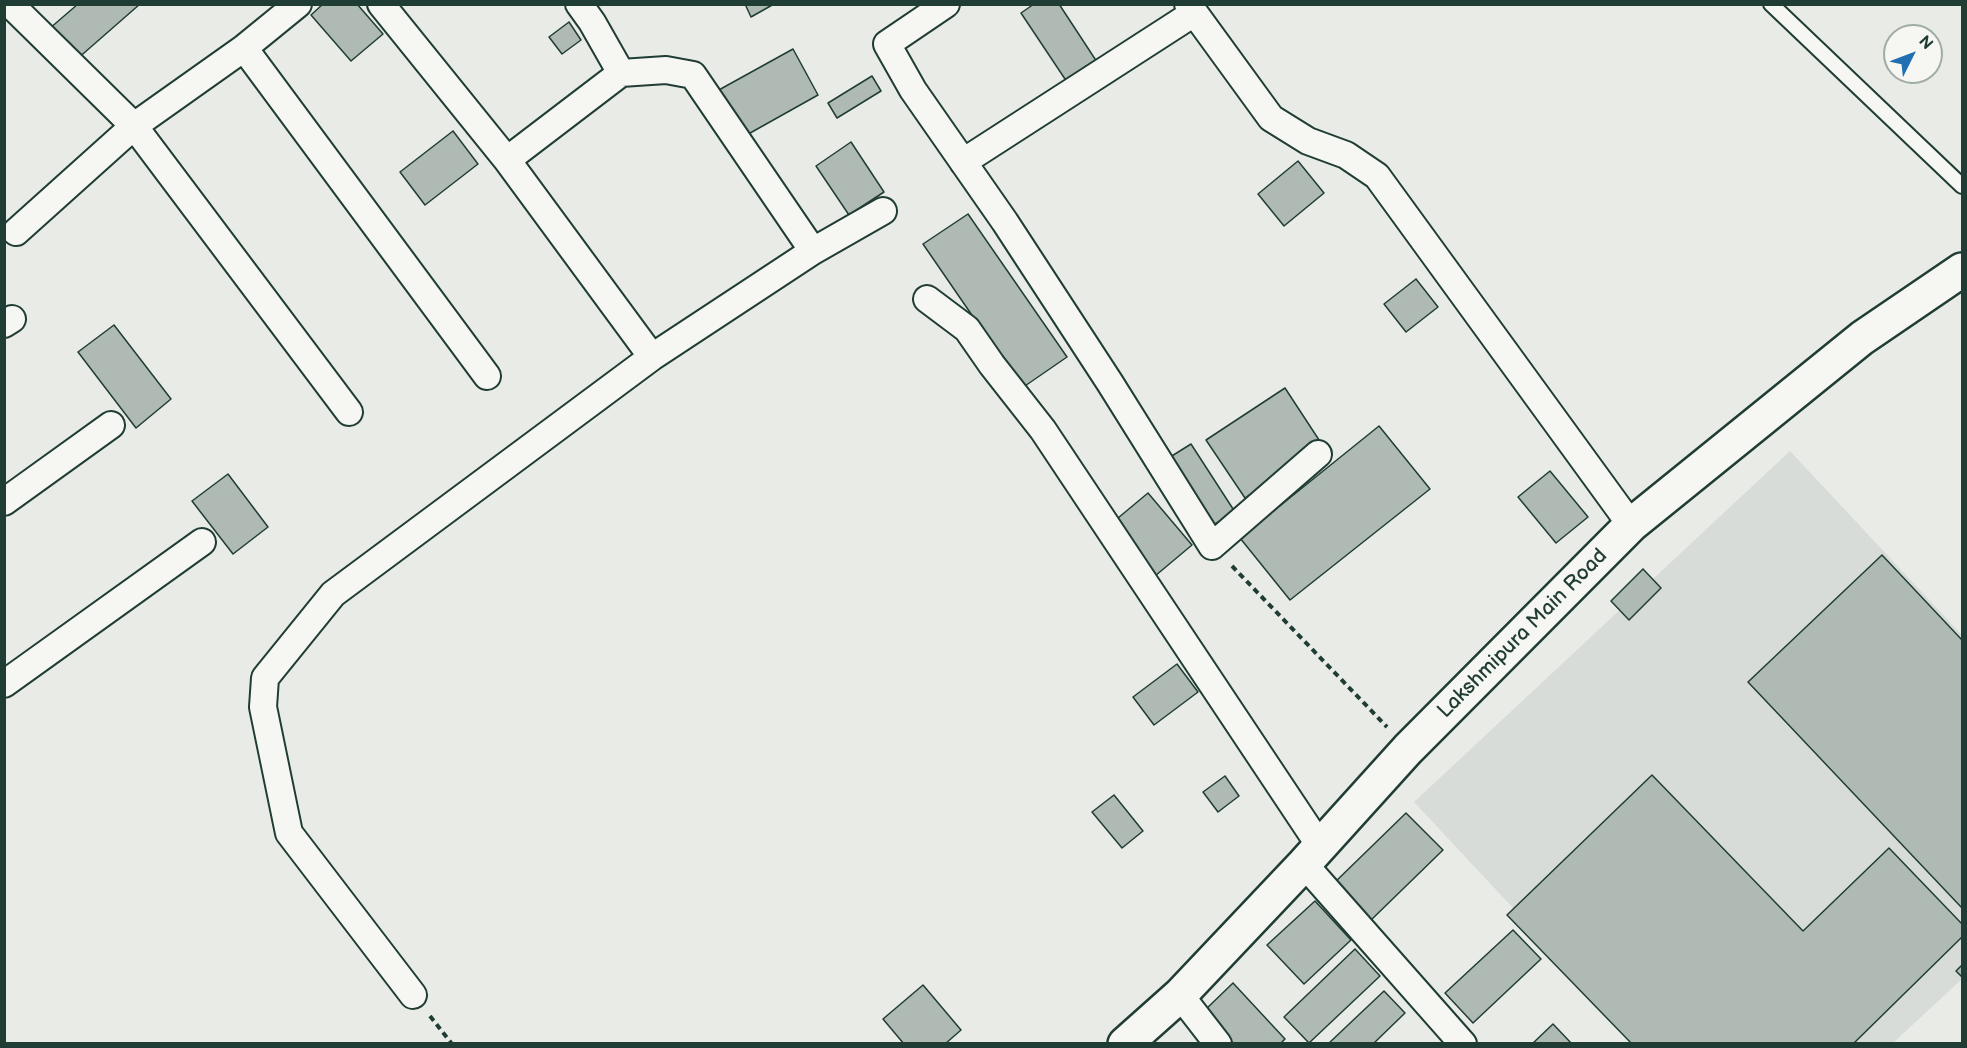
<!DOCTYPE html>
<style>
body{margin:0}
#map{position:relative;width:1967px;height:1048px;overflow:hidden;background:#e9ebe7;font-family:"Balsamiq Sans",sans-serif}
canvas{display:block}
.frame{position:absolute;inset:0;border:6px solid #1f3d34;pointer-events:none}
.north{position:absolute;left:1883px;top:24px;width:60px;height:60px;box-sizing:border-box;background:#f6f6f2;border:2px solid #a0aca6;border-radius:50%;rotate:48deg;font-size:16px;font-weight:700;line-height:24px;text-align:center;color:#1f3d34}
.north::after{content:'';display:block;margin:auto;width:21px;height:27px;background:#1f6fb2;clip-path:polygon(50% 0,100% 100%,50% 72%,0 100%)}
</style>
<div id="map">
<canvas width="1967" height="1048"></canvas>
<div class="frame"></div>
<div class="north">N</div>
</div>
<script>
const g = document.querySelector('canvas').getContext('2d');
g.lineJoin = 'round';
function paint(path, color) { g.fillStyle = color; g.fill(path, 'evenodd'); }
const toPath = rows => new Path2D(rows.map(r => 'M' + r).join(''));
function stroke(path, color, width, dash) { g.strokeStyle = color; g.lineWidth = width; g.lineCap = dash ? 'butt' : 'round'; g.setLineDash(dash || []); g.stroke(path); }
function label(font, color, halo, rows, align = 'center') {
  g.font = font + ' "Balsamiq Sans",sans-serif'; g.lineWidth = 4.5; g.setLineDash([]); g.textBaseline = 'middle'; g.strokeStyle = halo; g.fillStyle = color; for (const [text, x, y, turn = 0] of rows) {
    g.save(); g.translate(x, y); g.rotate((+turn || 0) * Math.PI / 180); g.textAlign = isNaN(turn) ? turn : align; if (halo) g.strokeText(text, 0, 0); g.fillText(text, 0, 0); g.restore();
  }
}
const built = toPath([
 [1790,451,1962,635,1962,979,1893,1043,1639,1043,1414,802]
]);
const building = toPath([
 [78,4,140,4,76,60,49,29,78,4],
 [323,4,357,4,383,34,351,61,311,15,323,4],
 [745,4,774,4,751,17,745,4],
 [1034,4,1059,4,1097,62,1067,82,1021,13,1034,4],
 [569,22,581,40,562,54,549,37,569,22],
 [793,49,818,95,743,137,717,91,793,49],
 [872,76,881,91,837,118,828,103,872,76],
 [453,131,478,164,425,205,400,172,453,131],
 [851,142,884,192,849,215,816,166,851,142],
 [1298,161,1324,193,1284,226,1258,194,1298,161],
 [968,214,1067,357,1022,388,923,244,968,214],
 [1416,279,1438,307,1406,332,1384,304,1416,279],
 [114,325,171,399,136,428,78,352,114,325],
 [1285,388,1323,446,1245,498,1206,440,1285,388],
 [1379,426,1430,489,1290,600,1240,538,1379,426],
 [1191,444,1235,512,1210,527,1167,459,1191,444],
 [1550,471,1588,517,1556,543,1518,497,1550,471],
 [228,474,268,527,233,554,192,501,228,474],
 [1148,493,1192,545,1155,576,1112,523,1148,493],
 [1882,555,1962,640,1962,908,1748,682,1882,555],
 [1643,569,1661,588,1629,620,1611,601,1643,569],
 [1177,664,1198,692,1154,725,1133,697,1177,664],
 [1652,775,1803,931,1889,848,1962,924,1962,937,1853,1044,1632,1044,1507,915,1652,775],
 [1225,776,1239,796,1218,812,1203,792,1225,776],
 [1114,795,1143,831,1122,848,1092,812,1114,795],
 [1406,813,1443,850,1369,922,1332,885,1406,813],
 [1315,901,1351,940,1304,984,1267,945,1315,901],
 [1513,930,1541,959,1473,1023,1445,993,1513,930],
 [1355,949,1380,976,1309,1043,1284,1017,1355,949],
 [1962,965,1962,977,1956,971,1962,965],
 [1233,983,1285,1039,1280,1044,1234,1044,1204,1011,1233,983],
 [923,985,961,1030,945,1044,904,1044,883,1019,923,985],
 [1384,991,1405,1013,1373,1044,1328,1044,1384,991],
 [1553,1024,1572,1044,1532,1044,1553,1024]
]);
const path = toPath([
 [1232,566,1387,727],
 [430,1016,452,1044]
]);
const service = toPath([
 [1771,4,1962,186]
]);
const minor = toPath([
 [10,4,134,126,349,412],
 [381,4,507,160,652,357],
 [579,4,592,22,621,73],
 [946,4,887,44,913,90,1005,222,1110,383,1212,546,1318,454],
 [1188,4,1271,118,1308,141,1346,155,1377,176,1631,525],
 [244,48,487,376],
 [507,160,621,73,666,70,693,75,813,251],
 [963,162,1194,13],
 [16,232,134,126,244,48,298,4],
 [927,299,967,329,992,365,1043,430,1320,846],
 [4,324,12,319],
 [4,502,111,425],
 [4,684,202,542],
 [1304,864,1463,1044],
 [413,995,289,833,263,707,265,678,333,594,652,357,813,251,883,211],
 [1180,995,1218,1044]
]);
const secondary = toPath([
 [1125,1044,1180,995,1304,864,1408,749,1631,525,1862,338,1962,270]
]);
const streetNames = [
 ["Lakshmipura Main Road",1523,634,-45]
];
paint(built, '#d8dcd8');
paint(building, '#b0bab5');
stroke(building, '#1f3d34', 1.5);
stroke(service, '#1f3d34', 18);
stroke(minor, '#1f3d34', 30);
stroke(secondary, '#1f3d34', 38);
stroke(path, '#1f3d34', 4, [6, 4.5]);
stroke(service, '#f6f6f2', 14);
stroke(minor, '#f6f6f2', 26);
stroke(secondary, '#f6f6f2', 33);
label('21px', '#1f3d34', '#f6f6f2', streetNames);
</script>
